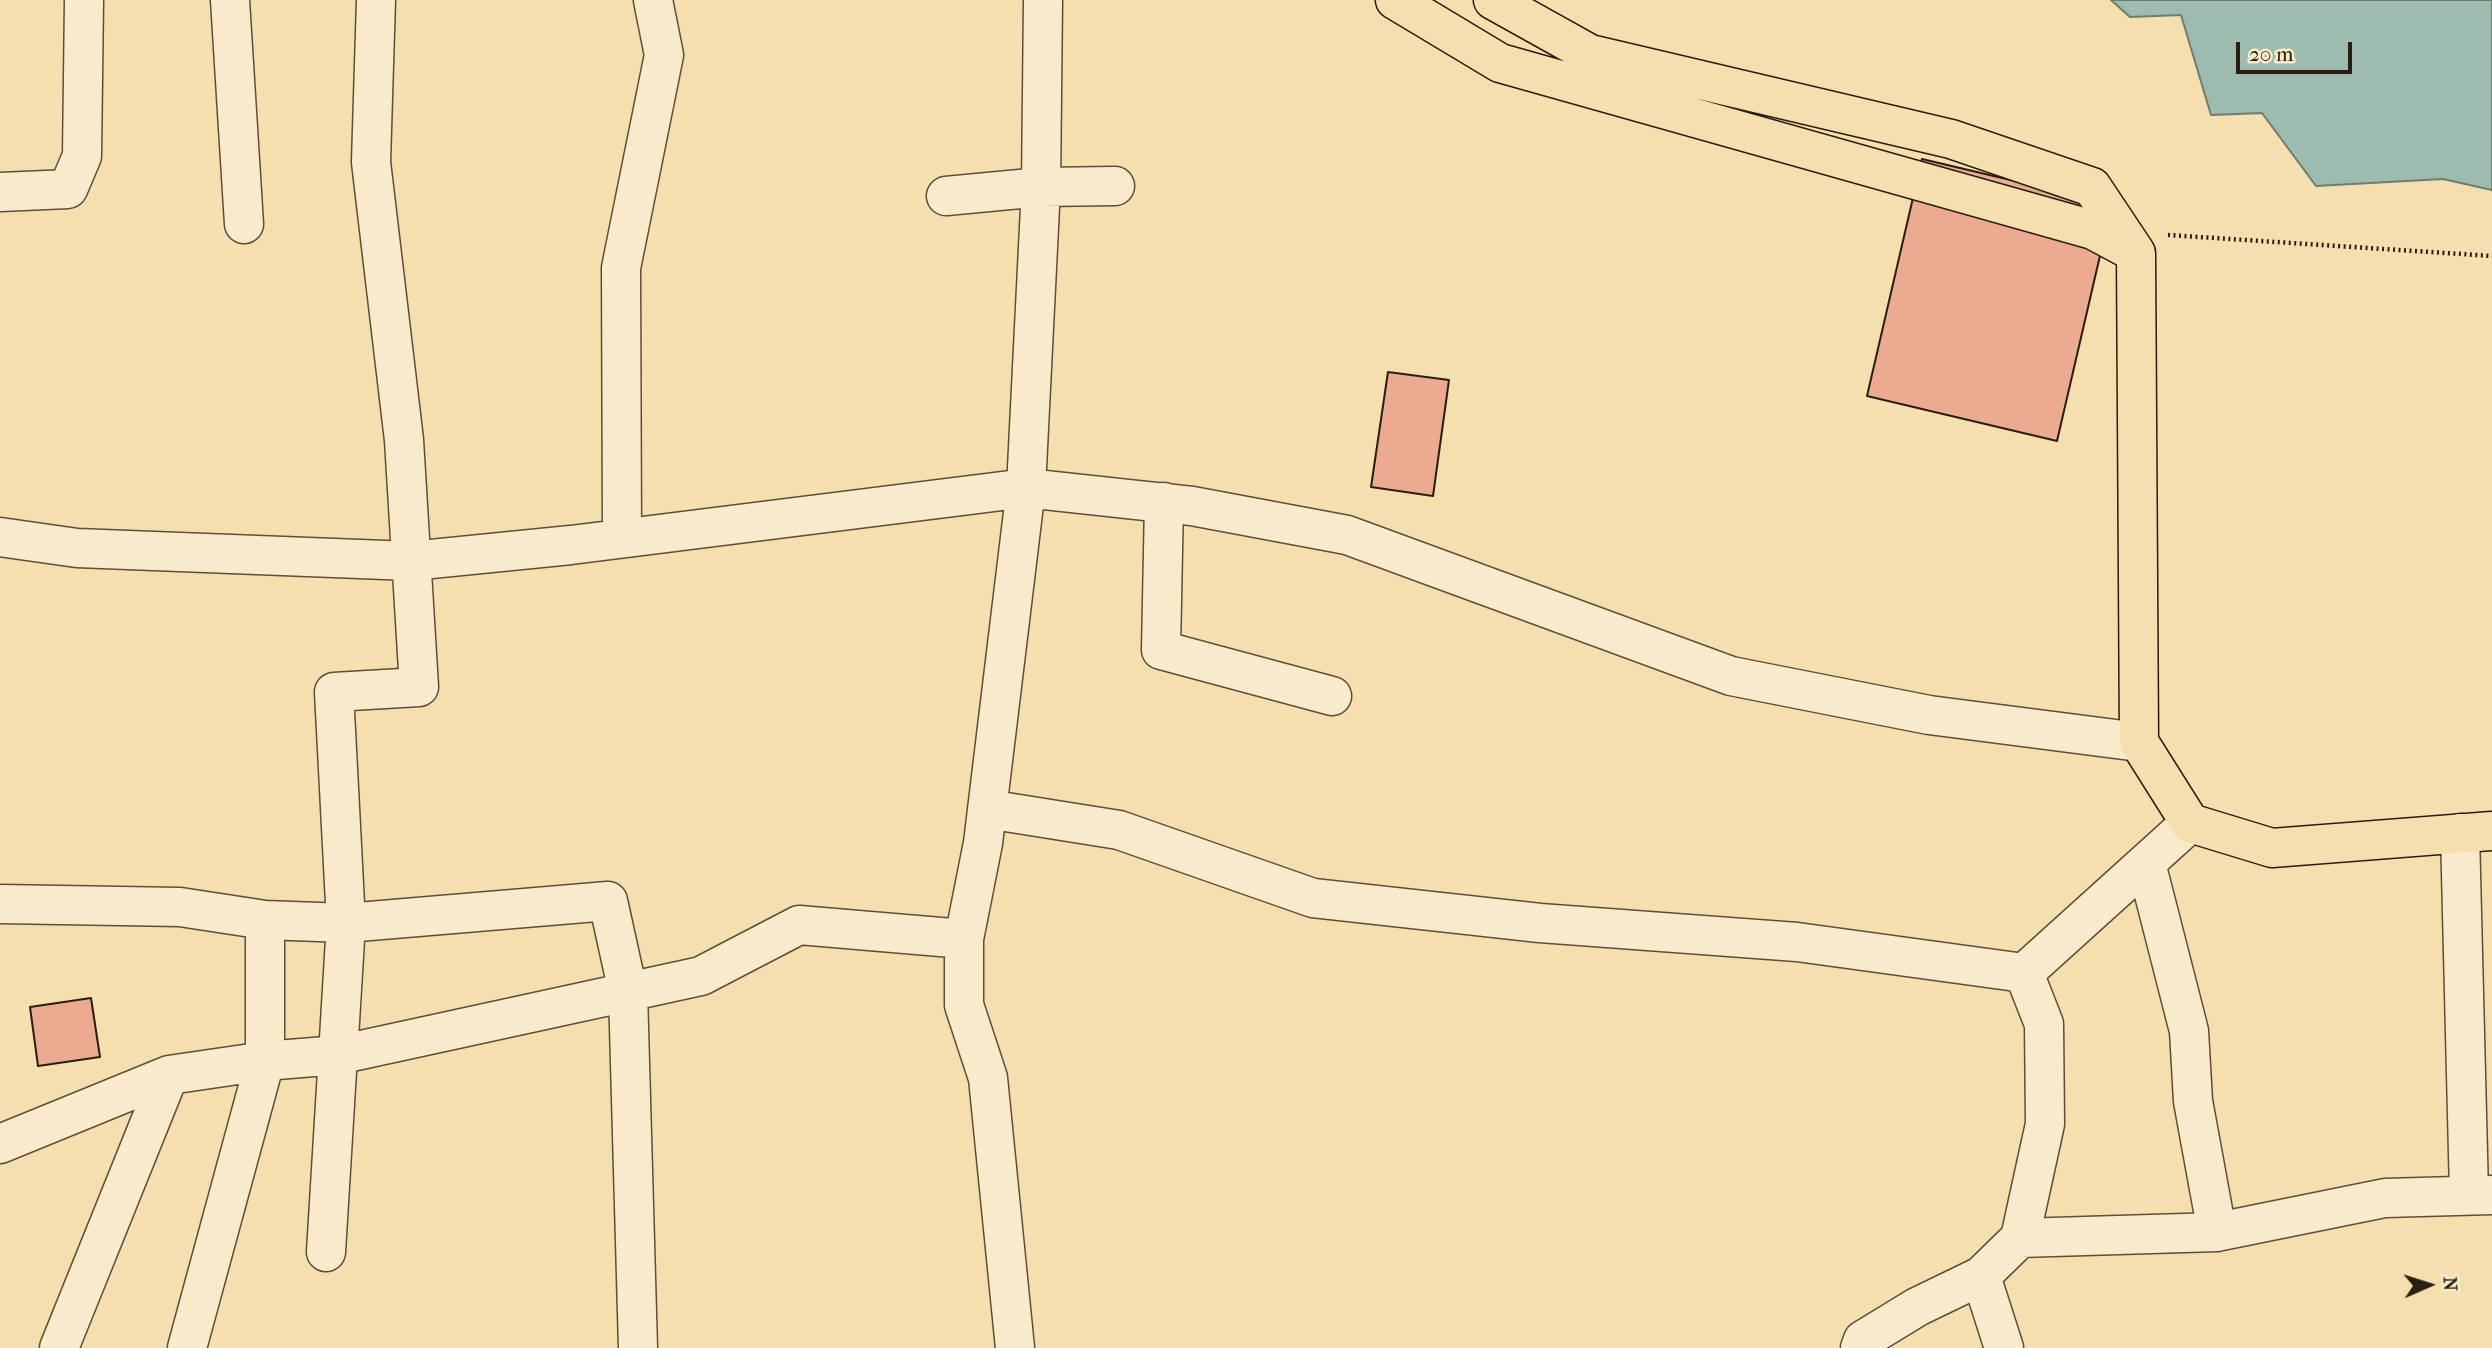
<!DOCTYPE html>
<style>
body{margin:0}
#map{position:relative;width:2492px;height:1348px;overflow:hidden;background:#f6dfaf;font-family:"IM FELL French Canon",serif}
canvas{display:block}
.north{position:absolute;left:2394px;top:1250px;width:70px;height:70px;-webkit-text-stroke:5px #f9eacb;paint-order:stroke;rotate:87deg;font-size:19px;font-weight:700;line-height:28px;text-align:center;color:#281e12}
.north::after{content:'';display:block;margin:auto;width:24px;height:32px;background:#281e12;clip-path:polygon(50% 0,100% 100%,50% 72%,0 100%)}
.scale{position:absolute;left:2236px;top:42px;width:116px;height:32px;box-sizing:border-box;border:4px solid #281e12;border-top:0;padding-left:9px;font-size:21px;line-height:24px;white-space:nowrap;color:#281e12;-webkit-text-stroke:5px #f9eacb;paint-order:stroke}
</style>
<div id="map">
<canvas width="2492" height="1348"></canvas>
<div class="north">N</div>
<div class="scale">20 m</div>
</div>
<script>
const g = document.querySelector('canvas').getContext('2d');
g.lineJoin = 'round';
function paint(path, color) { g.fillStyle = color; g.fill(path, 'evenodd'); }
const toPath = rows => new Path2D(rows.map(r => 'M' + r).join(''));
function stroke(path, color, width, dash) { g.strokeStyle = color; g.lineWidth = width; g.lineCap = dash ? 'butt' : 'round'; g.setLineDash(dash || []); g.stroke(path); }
const water = toPath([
 [2111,0,2492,0,2492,190,2443,179,2316,186,2262,113,2211,115,2181,15,2130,17,2111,0]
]);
const building = toPath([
 [1922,159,2112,204,2057,441,1867,396,1922,159],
 [1388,372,1449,380,1433,496,1371,487,1388,372],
 [91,998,100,1057,38,1066,30,1007,91,998]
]);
const path = toPath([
 [2168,235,2492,256]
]);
const minor = toPath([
 [230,0,244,224],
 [0,192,68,189,82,156,84,0],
 [946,196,1041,187,1115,186],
 [1164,502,1161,650,1332,696],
 [0,537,77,548,411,561,571,545,1026,488,1192,506,1347,535,1731,676,1929,715,2139,742],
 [622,537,621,268,664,55,653,0],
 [987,809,1119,830,1313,898,1540,923,1797,942,2024,973,2190,823],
 [2460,833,2469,1194],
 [2146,863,2189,1031,2193,1101,2217,1232],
 [0,904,180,907,265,920,346,923,608,901,628,992,638,1348],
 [0,1144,169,1075,265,1061,338,1055,701,976,799,925,964,939],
 [2020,1238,2217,1232,2385,1198,2492,1195],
 [326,1252,346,923,334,692,419,687,404,440,371,162,376,0],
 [59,1348,169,1075],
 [187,1348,265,1061,265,920],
 [1015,1348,988,1078,964,1005,964,939,983,843,1026,488,1041,187,1043,0],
 [1860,1348,1863,1340,1917,1307,1981,1276],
 [2004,1348,1981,1276,2020,1238,2045,1124,2044,1024,2024,973]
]);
const major = toPath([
 [1395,0,1500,63,2093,230,2134,252],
 [1493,0,1590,54,1951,139,2092,187,2136,253,2139,742,2190,823,2272,848,2492,831]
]);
paint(water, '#9dbcaf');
stroke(water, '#6e7d70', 2);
paint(building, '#ecaa91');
stroke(building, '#281e12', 2);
stroke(minor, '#5c4e39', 41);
stroke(major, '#281e12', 41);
stroke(path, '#281e12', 4.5, [2, 3.5]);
stroke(minor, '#f9eacb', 38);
stroke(major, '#f6dfaf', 38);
</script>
